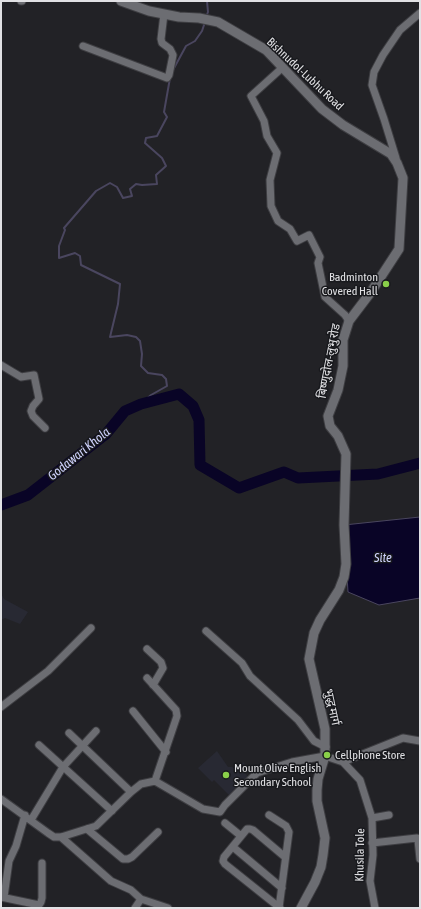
<!DOCTYPE html>
<meta charset="utf-8">
<style>
body{margin:0}
#map{position:relative;width:421px;height:909px;overflow:hidden;background:#222226;font-family:"Asap Condensed",sans-serif}
canvas{display:block}
.frame{position:absolute;inset:0;border:2px solid #e1e1e4;pointer-events:none}
</style>
<div id="map">
<canvas width="421" height="909"></canvas>
<div class="frame"></div>
</div>
<script>
const g = document.querySelector('canvas').getContext('2d');
g.lineJoin = 'round';
function paint(path, color) { g.fillStyle = color; g.fill(path, 'evenodd'); }
const toPath = rows => new Path2D(rows.map(r => 'M' + r).join(''));
function stroke(path, color, width, dash) { g.strokeStyle = color; g.lineWidth = width; g.lineCap = dash ? 'butt' : 'round'; g.setLineDash(dash || []); g.stroke(path); }
function label(font, color, halo, rows, align = 'center') {
  g.font = font + ' "Asap Condensed","Noto Sans Devanagari",sans-serif'; g.lineWidth = 3; g.setLineDash([]); g.textBaseline = 'middle'; g.strokeStyle = halo; g.fillStyle = color; for (const [text, x, y, turn = 0] of rows) {
    g.save(); g.translate(x, y); g.rotate((+turn || 0) * Math.PI / 180); g.textAlign = isNaN(turn) ? turn : align; if (halo) g.strokeText(text, 0, 0); g.fillText(text, 0, 0); g.restore();
  }
}
const built = toPath([
 [1,593,4,599,28,612,20,624,5,618,1,620],
 [217,751,228,767,232,767,237,770,243,762,249,768,245,773,248,777,230,796,214,780,212,782,198,768]
]);
const water = toPath([
 [420,517,420,598,379,605,348,592,344,525,420,517]
]);
const stream = toPath([
 [206,17,208,12,207,1],
 [173,70,186,46,195,41,202,31,205,22],
 [141,404,151,395,167,386,166,379,162,375,148,373,141,366,142,354,140,341,136,337,127,335,110,337,118,304,120,284,81,265,80,256,75,253,59,258,59,246,65,230,64,228,96,191,110,183,117,187,123,198,132,196,130,189,136,184,142,185,157,184,156,175,166,166,162,158,145,143,146,138,157,136,167,117,164,112,170,78]
]);
const river = toPath([
 [1,505,28,495,106,434,125,411,141,404,179,394,193,406,199,420,200,465,239,488,284,472,298,478,378,474,420,463]
]);
const minor = toPath([
 [21,1,22,1],
 [83,46,167,78,169,75,173,55,170,49,162,43,161,39,164,14],
 [282,68,251,96,264,121,267,136,277,153,270,180,271,206,278,221,290,229,297,241,309,235,320,257,318,263,325,297,345,315,349,321],
 [396,158,384,119,372,85,374,72,383,55,400,30,420,13],
 [1,365,21,377,34,375,39,399,33,406,31,411,33,416,45,428],
 [206,631,242,663,250,676,298,720,314,741,326,747],
 [147,649,161,662,163,668,153,685],
 [147,678,176,710,177,716,155,781,203,809,220,812,225,805,257,773,292,762,325,756,343,762,403,738,420,741],
 [1,707,48,671,91,628],
 [133,711,166,752],
 [69,733,131,792],
 [39,745,112,811],
 [343,762,360,780,372,818,373,855,370,881,375,908],
 [1,799,48,833,54,837,61,837,96,826,131,792,141,784,155,781],
 [269,815,286,826,289,832,279,908],
 [372,818,389,815],
 [31,820,63,767,96,731],
 [225,823,241,836],
 [87,829,123,859,128,859,132,857,158,832],
 [61,837,111,881,131,890,141,899,168,908],
 [372,843,417,838,418,840,420,859],
 [233,847,282,888],
 [1,897,39,905,41,902,42,898,42,863],
 [4,897,9,861,16,846,25,815],
 [135,908,141,899],
 [280,908,225,864,223,861,224,857,247,829,250,829,253,830,285,857]
]);
const tertiary = toPath([
 [121,1,149,11,179,17,199,18,218,22,266,50,322,109,343,125,391,154,397,163,403,178,399,249,371,292,349,321,343,340,343,366,338,390,328,416,330,426,338,436,346,454,344,525,346,564,344,577,339,590,320,620,314,633,309,659,325,729,325,756,318,779,317,790,317,801,325,838,323,855,321,867,315,882,301,908]
]);
const markers = [
 [386,284,4,"#89cf49"],
 [327,755,4,"#89cf49"],
 [226,775,4,"#89cf49"]
];
const streetNames = [
 ["Bishnudol-Lubhu Road",305,74,43],
 ["बिष्णुदोल-लुभु रोड",329,361,-79],
 ["भुद्ध मार्ग",332,707,78],
 ["Khusila Tole",360,855,-89]
];
const poiNames = [
 ["Badminton",378,277,"right"],
 ["Covered Hall",378,291,"right"],
 ["Cellphone Store",335,755],
 ["Mount Olive English",234,768],
 ["Secondary School",234,782]
];
const waterNames = [
 ["Godawari Khola",79,454,-39],
 ["Site",383,558]
];
paint(built, '#282933');
paint(water, '#090426');
stroke(water, '#4a465f', 1);
stroke(stream, '#4a465f', 2);
stroke(river, '#090426', 11);
stroke(minor, '#3e3e42', 9);
stroke(tertiary, '#3e3e42', 11);
stroke(minor, '#6c6d72', 7);
stroke(tertiary, '#6c6d72', 9);
for (const [x, y, r, color] of markers) { const dot = new Path2D(); dot.arc(x, y, r, 0, 2 * Math.PI); g.fillStyle = color; g.fill(dot); stroke(dot, '#18191d', 1.5); }
label('12px', '#e1e1e4', '#18191d', streetNames);
label('12px', '#e1e1e4', '#18191d', poiNames, 'left');
label('italic 13px', '#cfd2fc', '#18191d', waterNames);
</script>
